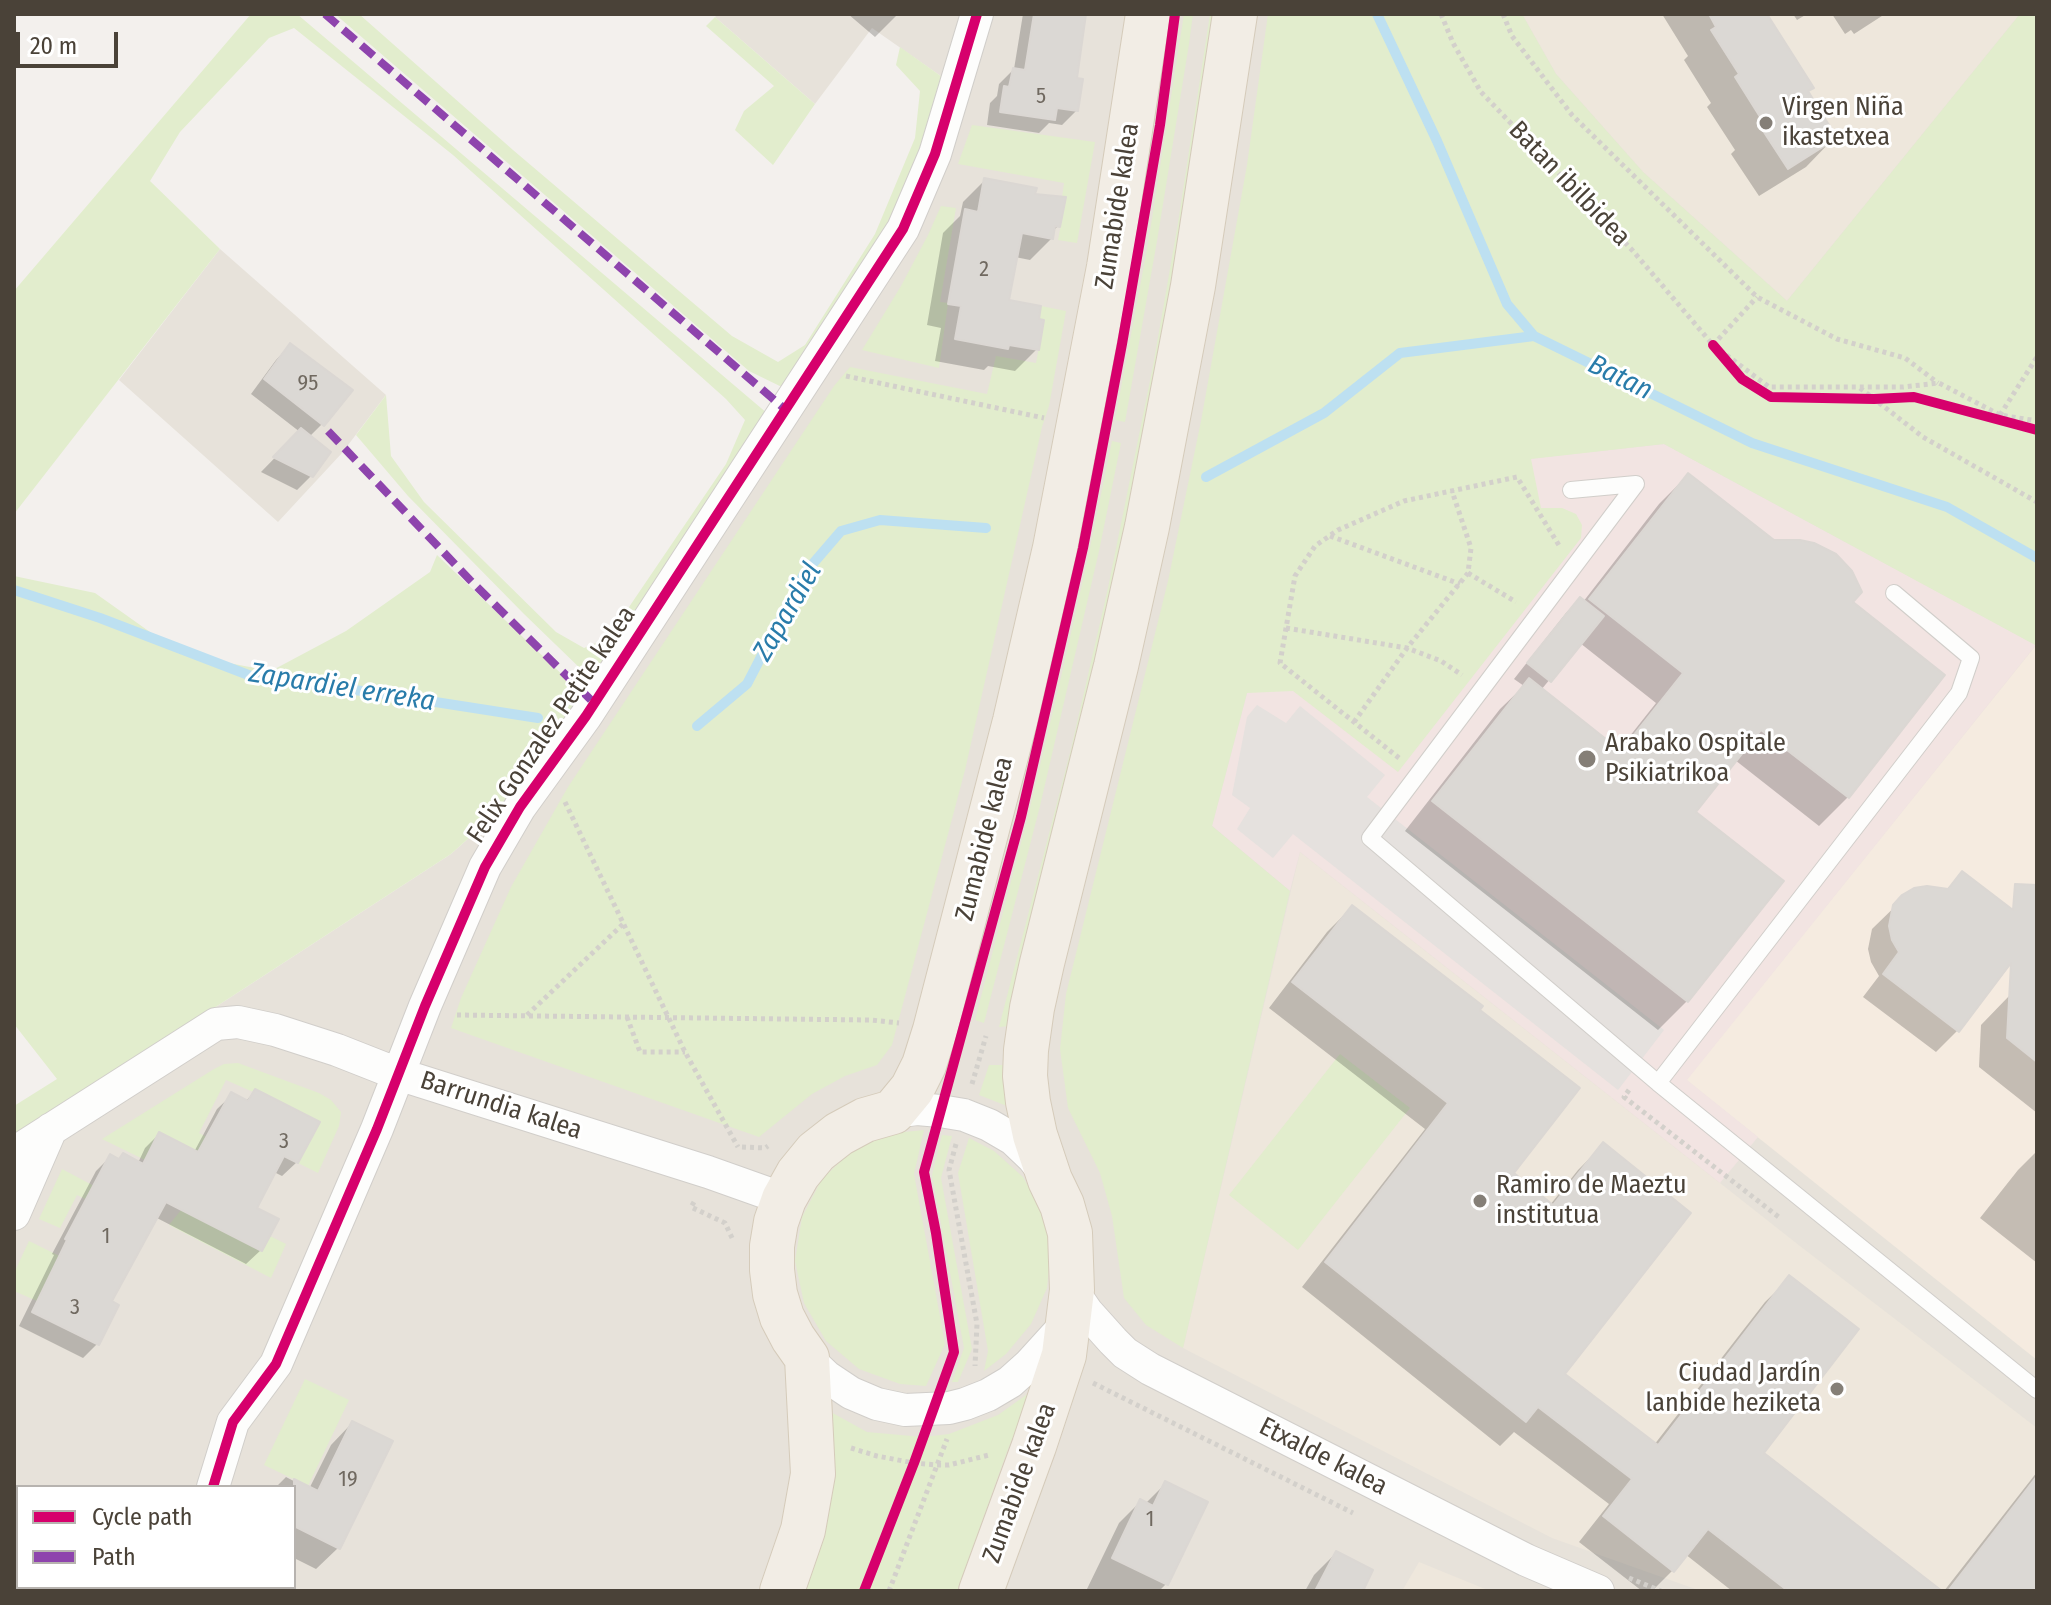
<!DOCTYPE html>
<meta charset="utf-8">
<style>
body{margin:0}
#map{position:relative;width:2051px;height:1605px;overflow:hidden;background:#f3f0ed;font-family:"Fira Sans Condensed",sans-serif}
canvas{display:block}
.frame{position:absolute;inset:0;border:16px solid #4a4238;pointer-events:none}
.legend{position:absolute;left:16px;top:1485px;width:280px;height:104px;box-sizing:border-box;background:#fff;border:2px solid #b7b3af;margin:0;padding:10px 14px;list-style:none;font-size:24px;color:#4a4238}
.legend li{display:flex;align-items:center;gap:16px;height:40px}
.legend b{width:40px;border:2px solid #b7b3af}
.scale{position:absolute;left:16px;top:32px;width:102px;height:36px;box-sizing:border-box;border:4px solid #4a4238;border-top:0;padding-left:10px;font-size:24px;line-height:28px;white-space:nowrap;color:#4a4238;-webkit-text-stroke:6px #fff;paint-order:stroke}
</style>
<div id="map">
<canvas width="2051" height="1605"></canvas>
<div class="frame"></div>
<ul class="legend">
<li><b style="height:10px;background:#d6006c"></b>Cycle path</li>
<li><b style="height:10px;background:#8e44ad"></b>Path</li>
</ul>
<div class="scale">20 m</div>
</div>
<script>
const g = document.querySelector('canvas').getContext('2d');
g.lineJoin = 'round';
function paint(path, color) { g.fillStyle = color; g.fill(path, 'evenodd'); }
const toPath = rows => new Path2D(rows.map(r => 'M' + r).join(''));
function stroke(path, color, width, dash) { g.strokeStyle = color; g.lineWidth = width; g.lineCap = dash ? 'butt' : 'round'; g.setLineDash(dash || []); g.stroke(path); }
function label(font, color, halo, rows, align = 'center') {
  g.font = font + ' "Fira Sans Condensed",sans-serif'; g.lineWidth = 6; g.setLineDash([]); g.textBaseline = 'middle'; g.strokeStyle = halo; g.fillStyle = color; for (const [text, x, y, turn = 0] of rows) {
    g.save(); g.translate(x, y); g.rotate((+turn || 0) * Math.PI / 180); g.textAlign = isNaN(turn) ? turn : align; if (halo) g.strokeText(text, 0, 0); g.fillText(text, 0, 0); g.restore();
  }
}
const residential = toPath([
 [718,14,2037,14,2037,1591,14,1591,14,1138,451,854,517,795,890,231,945,79,872,28,815,104,715,17],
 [18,1487,294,1487,294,1587,18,1587],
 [220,249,386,395,342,453,278,522,119,380]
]);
const commercial = toPath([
 [2036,645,2037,646,2037,1360,1686,1080]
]);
const education = toPath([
 [1522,14,2020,14,1787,301,1643,172,1556,74],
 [1300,852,1800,1246,2037,1428,2037,1591,1701,1591,1552,1538,1183,1348],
 [1419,1562,1490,1591,1402,1591]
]);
const medical = toPath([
 [1664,444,2036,645,1687,1080,1758,1137,1720,1183,1300,852,1290,891,1212,826,1247,693,1463,466]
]);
const green = toPath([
 [251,14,297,14,768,414,602,675,586,674,524,614,408,496,356,435,386,395,391,456,424,502,556,632,584,648,608,638,726,464,745,420,726,399,453,155,294,28,269,38,180,132,150,181,220,249,14,514,14,291],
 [335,14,359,14,513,150,732,336,778,362,805,345,875,234,915,138,920,91,896,65,900,47,945,79,890,231,788,390,749,371],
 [1184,14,1193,14,1189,44,1157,241,1125,422,1115,420,1148,244],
 [1210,14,1215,14,1191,179,1109,611,1010,1026,999,1027,1071,749,1108,588,1153,366,1178,223],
 [1268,14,1522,14,1556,74,1643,172,1787,301,2020,14,2037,14,2037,646,1664,444,1531,459,1541,508,1562,508,1576,514,1582,525,1581,538,1398,772,1293,691,1247,693,1212,826,1290,891,1183,1348,1146,1325,1124,1298,1112,1216,1100,1173,1068,1108,1060,1049,1066,994,1168,581,1201,421,1247,165],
 [715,17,815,104,773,165,735,130,744,111,774,86,706,26],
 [972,125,1095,142,1077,243,1058,240,1066,198,1062,197,1064,183,958,164],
 [941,206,956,208,940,302,948,303,939,368,862,350,901,286,928,235],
 [1041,306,1066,311,1049,406,1042,427,965,770,892,1045,877,1065,845,1076,812,1094,759,1137,451,1028,461,998,511,887,568,787,834,386,850,367,987,394,996,356,1036,363,1044,320,1039,319],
 [1112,441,1121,443,1099,551,1040,806,984,1023,975,1020,1028,816,1062,673,1087,562],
 [437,555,572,684,579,705,517,795,451,854,14,1138,14,1106,57,1079,14,1024,14,576,95,593,181,654,271,671,346,631,430,572],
 [1340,1054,1410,1108,1298,1250,1229,1195],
 [238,1063,319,1093,331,1100,341,1112,339,1126,318,1173,298,1163,319,1122,255,1089,253,1092,226,1080,199,1133,271,1170,205,1222,262,1251,270,1236,286,1244,271,1278,169,1225,219,1163,159,1132,145,1160,102,1139,214,1069,224,1064],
 [989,1065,1006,1065,1007,1106,979,1095],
 [924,1130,914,1174,945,1344,926,1386,900,1384,859,1369,826,1341,804,1303,795,1261,802,1217,822,1179,854,1149,894,1133],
 [942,1135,952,1136,941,1178,972,1349,958,1382,952,1382,964,1348,932,1175],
 [969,1138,994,1151,1023,1177,1042,1211,1051,1249,1047,1288,1031,1324,1006,1354,984,1371,988,1351,958,1173],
 [62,1169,128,1204,121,1216,77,1195,60,1228,39,1219],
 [29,1241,86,1269,79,1285,51,1272,37,1301,14,1291,14,1273],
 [305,1379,349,1400,308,1486,264,1465],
 [1033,1390,1008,1449,957,1591,791,1591,820,1406,867,1432,923,1437,949,1434,998,1415]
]);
const parking = toPath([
 [1257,705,1286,723,1300,706,1385,775,1367,797,1664,1030,1618,1090,1293,834,1273,858,1237,829,1250,808,1232,795,1247,717]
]);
const shadow = toPath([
 [848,14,898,14,875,37],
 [1023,14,1084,14,1074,79,1077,110,1062,125,1049,123,1039,133,987,125,990,103,997,96,999,84,1014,69],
 [1662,14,1765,14,1806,93,1834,138,1806,167,1759,196,1731,154,1735,150,1707,107,1711,103,1684,60,1688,56],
 [1793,14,1807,14,1797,20],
 [1832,14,1885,14,1854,34,1851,30,1845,34],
 [985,180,1033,195,1058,226,1052,232,1052,238,1030,260,1015,257,1007,302,1037,320,1037,349,1015,371,988,366,984,370,935,361,941,328,927,325,943,233,960,216,963,202],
 [290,345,322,424,309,437,312,475,297,490,261,472,300,432,251,394,276,360],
 [1688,475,1850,603,1848,797,1819,826,1735,760,1693,812,1687,1001,1658,1030,1405,831,1500,709,1524,686,1514,679,1566,613,1580,599,1583,602,1659,504],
 [1580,643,1656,703,1618,751,1541,690],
 [1962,874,1957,1031,1936,1052,1863,997,1879,976,1871,962,1868,949,1872,929,1909,893,1945,891],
 [1352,907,1477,1011,1511,1173,1550,1205,1578,1170,1603,1145,1562,1374,1654,1445,1765,1302,1790,1278,1761,1453,1939,1591,1732,1591,1685,1554,1672,1571,1652,1591,1642,1591,1579,1542,1609,1504,1514,1432,1500,1446,1302,1287,1425,1129,1269,1008,1327,932],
 [2037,985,2037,1113,1979,1067,1981,1025,2010,995],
 [255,1091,297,1162,282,1176,274,1172,254,1209,261,1250,246,1264,155,1217,109,1302,97,1344,83,1358,19,1326,54,1255,52,1254,96,1171,110,1157,118,1161,138,1163,145,1148,159,1134,194,1152,217,1109,232,1095,245,1102],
 [2037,1151,2037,1263,1980,1218,2018,1170],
 [352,1423,338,1548,316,1569,294,1558,294,1487,276,1487,286,1477,309,1489,331,1445],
 [2037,1472,2037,1591,1944,1591],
 [1165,1484,1166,1584,1159,1591,1086,1591,1119,1523,1140,1502,1145,1504],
 [1336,1553,1360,1591,1305,1591,1314,1575]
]);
const stream = toPath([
 [1377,14,1437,141,1507,304,1534,336,1752,443,1947,507,2037,558],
 [1206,477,1324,413,1400,353,1534,336],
 [14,590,100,618,251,676,384,694,538,718],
 [697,726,747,684,804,574,841,531,880,520,986,528]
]);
const building = toPath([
 [1034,14,1086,14,1077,78,1083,79,1078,111,1057,108,1055,120,1000,112,1004,86,1009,87,1013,68,1025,70,1034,14],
 [1709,14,1767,14,1814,88,1808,91,1837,138,1788,169,1758,123,1762,120,1735,77,1739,74,1711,30,1716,27,1709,14],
 [984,178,1037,188,1035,194,1066,197,1060,227,1055,226,1053,239,1022,233,1009,300,1041,306,1039,319,1044,320,1039,350,1009,345,1008,349,955,339,961,306,948,304,965,209,978,212,984,178],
 [290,343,353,390,324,426,264,379,290,343],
 [301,428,331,452,313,477,273,457,301,428],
 [1688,473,1774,540,1800,540,1814,543,1836,554,1852,571,1862,592,1853,602,1945,675,1849,798,1761,730,1696,812,1784,881,1688,1002,1432,801,1529,678,1621,751,1683,673,1589,599,1688,473],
 [1580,597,1604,616,1551,682,1527,663,1580,597],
 [1962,871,2013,910,2015,884,2037,885,2037,1062,2007,1038,2011,963,1959,1032,1883,974,1899,952,1892,940,1889,926,1893,905,1902,895,1914,888,1927,886,1948,889,1962,871],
 [1352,905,1483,1006,1480,1010,1580,1088,1514,1173,1553,1205,1603,1142,1691,1213,1565,1374,1658,1445,1789,1275,1859,1329,1764,1453,1942,1591,1788,1591,1708,1529,1674,1572,1603,1516,1632,1479,1538,1407,1526,1422,1325,1262,1448,1103,1292,982,1352,905],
 [255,1089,320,1122,298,1163,284,1156,257,1208,279,1219,262,1251,166,1202,112,1301,119,1305,99,1345,32,1312,67,1240,65,1239,110,1154,119,1159,123,1153,143,1164,159,1132,198,1152,231,1092,248,1101,255,1089],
 [352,1421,393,1441,340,1549,294,1526,294,1479,318,1491,352,1421],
 [2037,1476,2037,1591,1948,1591,2037,1476],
 [1165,1481,1208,1502,1168,1585,1112,1558,1140,1499,1153,1506,1165,1481],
 [1336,1551,1373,1570,1363,1591,1315,1591,1336,1551]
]);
const path = toPath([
 [1441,14,1453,43,1481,92,1633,251,1713,345,1769,387,1903,387,1939,383,2000,415,2037,421],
 [1503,14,1512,36,1572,115,1757,297,1837,339,1905,358,1938,383],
 [1713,345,1757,297],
 [846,376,1044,418],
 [1860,388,1923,437,2037,502],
 [2000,415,2037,357],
 [1330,536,1460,584],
 [1468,573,1516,602],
 [1286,628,1407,648,1441,661,1462,675],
 [1354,722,1407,648,1468,573,1471,548,1452,491],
 [1399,758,1280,663,1295,576,1315,546,1338,530,1404,501,1517,477,1560,547],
 [565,802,685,1052,738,1147],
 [457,1015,784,1019,871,1020,899,1023],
 [527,1015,623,924],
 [627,1017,640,1052,685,1052],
 [972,1084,986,1036],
 [1629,1090,1624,1097,1780,1218],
 [956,1144,949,1170,977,1324,975,1366],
 [742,1147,765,1148,768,1146],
 [694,1202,691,1207,725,1223,733,1240],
 [1093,1383,1353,1513],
 [851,1448,877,1456,914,1463,937,1465,949,1465,989,1455],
 [1629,1578,1661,1591],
 [889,1591,947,1439]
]);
const service = toPath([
 [1571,490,1636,484,1370,838,1658,1083,2037,1390],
 [1658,1083,1959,693,1971,658,1894,593]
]);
const minor = toPath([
 [893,1112,917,1109,940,1111,964,1115,989,1125,1013,1139,1033,1158,1043,1171],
 [14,1153,216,1024,238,1022,275,1030,337,1050,398,1074,708,1172,784,1199],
 [14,1214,51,1129],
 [1072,1290,1087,1312,1113,1341,1125,1353,1150,1369,1526,1560,1598,1591],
 [807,1358,827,1377,851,1393,877,1404,905,1410,949,1408,965,1404,988,1395,1010,1382,1029,1365,1069,1321],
 [213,1487,233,1422,276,1364,377,1129,425,1006,485,867,520,807,586,716,903,229,935,154,977,14],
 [166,1591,167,1587]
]);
const primary = toPath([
 [782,1591,803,1530,813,1474,807,1358,793,1338,782,1317,775,1294,772,1270,772,1246,776,1222,784,1199,798,1174,816,1152,839,1134,865,1120,893,1112,912,1089,924,1065,935,1030,1015,721,1055,548,1109,267,1148,14],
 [981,1591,1034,1446,1064,1355,1072,1290,1070,1233,1062,1205,1050,1180,1035,1135,1028,1102,1025,1076,1026,1050,1032,1008,1042,963,1116,666,1147,527,1193,286,1235,14]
]);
const quiet = toPath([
 [325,14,786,410],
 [328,431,470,580,594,703]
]);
const cycleway = toPath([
 [1713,345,1742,379,1771,397,1874,399,1914,397,2037,430],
 [213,1487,233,1422,276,1364,377,1129,425,1006,485,867,520,807,586,716,903,229,935,154,977,14],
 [864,1591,914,1463,954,1352,936,1233,924,1172,1021,817,1083,548,1122,344,1160,125,1175,14]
]);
const markers = [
 [1766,123,8,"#857f77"],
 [1587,759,10,"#857f77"],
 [1480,1201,8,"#857f77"],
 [1837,1389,8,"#857f77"]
];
const numberNames = [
 ["5",1041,97],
 ["2",984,270],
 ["95",308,384],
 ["3",284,1142],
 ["1",106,1237],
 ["3",75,1308],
 ["19",348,1480],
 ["1",1150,1520]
];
const poiNames = [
 ["Virgen Niña",1782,108],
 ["ikastetxea",1782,138],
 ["Arabako Ospitale",1605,744],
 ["Psikiatrikoa",1605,774],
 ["Ramiro de Maeztu",1496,1186],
 ["institutua",1496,1216],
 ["Ciudad Jardín",1821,1374,"right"],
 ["lanbide heziketa",1821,1404,"right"]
];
const streetNames = [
 ["Batan ibilbidea",1569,184,46],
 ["Zumabide kalea",1118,206,-81],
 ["Felix Gonzalez Petite kalea",552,725,-56],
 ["Zumabide kalea",985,839,-76],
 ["Barrundia kalea",501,1106,18],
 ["Etxalde kalea",1323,1457,27],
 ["Zumabide kalea",1020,1483,-70]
];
const waterNames = [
 ["Batan",1620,378,26],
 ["Zapardiel",788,612,-60],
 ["Zapardiel erreka",342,688,9]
];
paint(residential, '#e7e2da');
paint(commercial, '#f5ebe0');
paint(education, '#eee7dc');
paint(medical, '#f2e4e2');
paint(green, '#e2edcd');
paint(parking, '#e5e1de');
paint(shadow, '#0003');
stroke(stream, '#bde0f1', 10);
paint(building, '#dbd8d4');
stroke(building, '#dbd7d3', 2);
stroke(service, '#d1ceca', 18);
stroke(minor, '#d1ceca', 34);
stroke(primary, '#d5cbba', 46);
stroke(path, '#d3d0cb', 5, [4, 4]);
stroke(service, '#fdfdfc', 16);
stroke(minor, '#fdfdfc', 32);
stroke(primary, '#f2ede5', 44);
stroke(quiet, '#8e44ad', 8, [16, 8]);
stroke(cycleway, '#d6006c', 10);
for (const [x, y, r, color] of markers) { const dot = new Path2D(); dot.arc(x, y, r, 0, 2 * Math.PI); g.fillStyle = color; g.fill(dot); stroke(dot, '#fff', 3); }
label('22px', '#706960', null, numberNames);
label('26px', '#4a4238', '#fff', poiNames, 'left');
label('26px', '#4a4238', '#fff', streetNames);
label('italic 28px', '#297caa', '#fff', waterNames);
</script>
